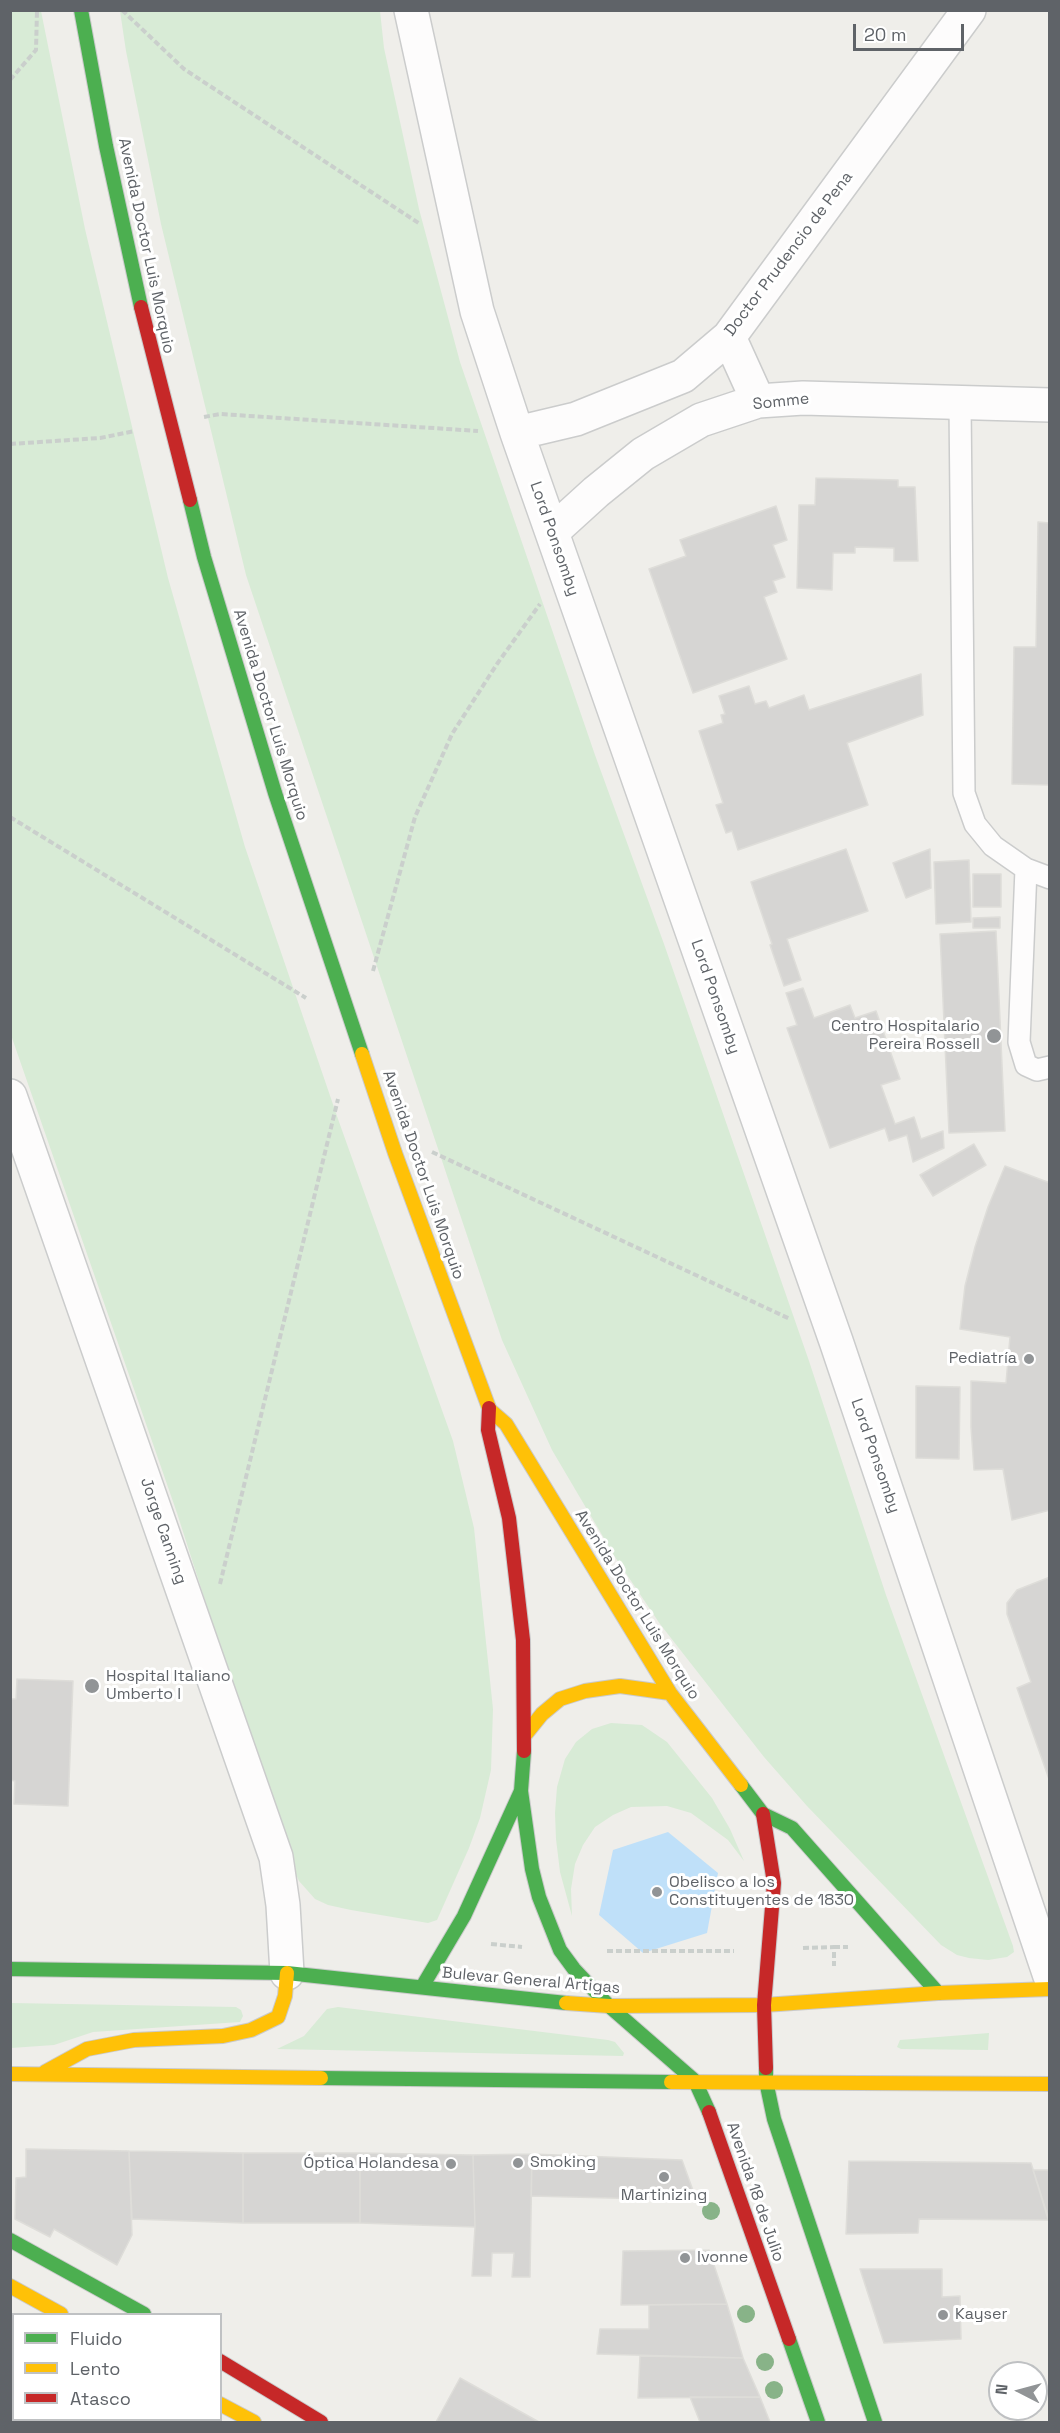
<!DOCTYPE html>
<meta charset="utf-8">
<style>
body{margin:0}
#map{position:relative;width:1060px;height:2433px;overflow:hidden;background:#efeeea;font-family:"Space Grotesk",sans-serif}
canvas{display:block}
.frame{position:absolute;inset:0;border:12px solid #5f6368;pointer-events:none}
.legend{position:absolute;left:12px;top:2313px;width:210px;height:108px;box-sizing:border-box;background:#fff;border:2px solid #bfc1c3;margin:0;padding:8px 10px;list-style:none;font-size:18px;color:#5f6368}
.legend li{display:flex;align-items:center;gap:12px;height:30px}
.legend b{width:30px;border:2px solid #bfc1c3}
.north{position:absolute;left:988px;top:2361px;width:60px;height:60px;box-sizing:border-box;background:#fff;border:2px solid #bfc1c3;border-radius:50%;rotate:276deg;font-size:16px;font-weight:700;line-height:24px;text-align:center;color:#5f6368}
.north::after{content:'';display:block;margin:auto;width:21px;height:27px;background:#919496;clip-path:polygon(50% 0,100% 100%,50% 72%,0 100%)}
.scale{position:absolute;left:853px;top:24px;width:111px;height:27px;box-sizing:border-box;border:3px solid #5f6368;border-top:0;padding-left:8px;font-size:18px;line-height:21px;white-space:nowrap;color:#5f6368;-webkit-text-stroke:4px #fff;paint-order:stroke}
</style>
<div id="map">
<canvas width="1060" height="2433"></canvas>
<div class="frame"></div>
<ul class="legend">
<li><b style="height:8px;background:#4caf50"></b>Fluido</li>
<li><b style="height:8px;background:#ffc107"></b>Lento</li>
<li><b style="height:8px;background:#c62828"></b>Atasco</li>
</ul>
<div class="north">N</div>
<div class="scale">20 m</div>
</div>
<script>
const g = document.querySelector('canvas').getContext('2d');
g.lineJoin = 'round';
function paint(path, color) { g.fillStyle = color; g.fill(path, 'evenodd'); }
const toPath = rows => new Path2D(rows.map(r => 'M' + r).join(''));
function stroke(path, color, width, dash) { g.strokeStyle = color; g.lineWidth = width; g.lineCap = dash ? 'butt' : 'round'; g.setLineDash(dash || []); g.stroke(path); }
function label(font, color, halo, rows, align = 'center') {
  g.font = font + ' "Space Grotesk",sans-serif'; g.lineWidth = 6; g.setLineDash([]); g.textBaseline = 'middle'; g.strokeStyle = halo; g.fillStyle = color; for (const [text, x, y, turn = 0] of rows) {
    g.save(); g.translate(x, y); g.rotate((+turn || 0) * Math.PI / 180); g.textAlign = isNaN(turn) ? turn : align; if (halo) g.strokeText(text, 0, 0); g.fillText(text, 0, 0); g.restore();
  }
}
const green = toPath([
 [10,11,41,11,85,229,168,578,245,847,338,1119,453,1441,474,1528,493,1709,491,1770,480,1818,469,1848,437,1920,428,1923,351,1910,328,1905,315,1899,299,1881,286,1853,177,1513,11,1035],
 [120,11,380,11,384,48,419,209,460,362,595,755,664,944,809,1361,886,1595,1013,1946,1014,1952,1007,1957,988,1960,969,1958,957,1955,941,1945,807,1806,764,1757,660,1624,615,1557,552,1450,502,1340,246,575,161,224,126,51],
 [611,1723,642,1725,667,1742,712,1798,730,1829,744,1861,728,1840,691,1813,667,1806,631,1807,613,1815,595,1827,583,1845,575,1864,571,1889,572,1916,560,1872,556,1839,555,1813,557,1787,565,1759,576,1742,592,1729],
 [11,2003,236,2007,241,2010,243,2016,240,2022,93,2032,54,2045,11,2048],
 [338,2007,608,2040,615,2042,624,2053,623,2056,277,2049,304,2036,327,2009],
 [989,2033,988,2050,901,2049,897,2047,900,2040]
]);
const water = toPath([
 [668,1832,718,1873,707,1933,643,1953,599,1915,613,1850]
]);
const building = toPath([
 [816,478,898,480,898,487,915,487,918,561,894,561,894,548,855,547,855,553,833,553,832,590,797,588,799,505,815,505,816,478],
 [776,506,787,540,773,545,785,577,773,581,777,592,764,597,787,659,693,693,649,569,686,556,680,540,776,506],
 [1038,522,1050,523,1050,785,1012,784,1014,647,1036,647,1038,522],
 [921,674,923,715,847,743,868,805,738,850,732,831,726,833,716,805,723,803,699,731,723,723,721,715,725,714,719,696,749,686,755,704,766,701,769,708,804,695,809,710,921,674],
 [846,849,868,911,787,939,801,980,784,986,770,945,772,944,751,882,846,849],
 [930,849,931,888,906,898,893,863,930,849],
 [969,860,971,922,936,924,934,862,969,860],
 [973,874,1001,874,1001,907,973,907,973,874],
 [1000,917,1000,928,973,928,973,918,1000,917],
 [996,931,1005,1131,949,1133,940,934,996,931],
 [803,988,814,1018,850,1005,855,1018,876,1011,900,1079,881,1085,895,1124,914,1117,921,1139,943,1131,944,1148,913,1162,907,1135,889,1141,885,1128,830,1148,787,1028,797,1025,786,993,803,988],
 [974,1144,986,1165,933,1196,920,1175,974,1144],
 [1005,1166,1050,1183,1050,1510,1012,1520,1003,1469,974,1470,971,1427,971,1381,1006,1383,1010,1337,960,1329,965,1286,975,1247,988,1207,1005,1166],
 [916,1386,960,1387,959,1459,916,1458,916,1386],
 [1050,1577,1050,1782,1017,1688,1031,1682,1007,1614,1007,1603,1017,1590,1050,1577],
 [17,1679,73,1681,68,1806,14,1804,15,1781,10,1780,10,1699,16,1699,17,1679],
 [26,2149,129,2151,132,2235,117,2265,54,2229,50,2237,15,2219,16,2178,26,2177,26,2149],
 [129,2151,243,2153,243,2223,132,2219,129,2151],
 [243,2153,360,2153,360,2223,243,2223,243,2153],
 [360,2153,473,2155,475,2227,360,2223,360,2153],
 [532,2154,682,2160,695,2196,688,2200,531,2196,532,2154],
 [532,2154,530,2277,512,2277,514,2253,492,2253,491,2276,472,2276,475,2227,473,2155,532,2154],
 [849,2161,1031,2163,1049,2220,919,2219,918,2233,846,2234,849,2161],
 [1033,2170,1050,2170,1050,2222,1048,2219,1033,2170],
 [709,2250,727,2304,621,2305,623,2251,709,2250],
 [860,2269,942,2269,942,2297,960,2296,961,2339,884,2343,860,2269],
 [727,2304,743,2358,597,2354,600,2329,649,2329,649,2305,727,2304],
 [640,2356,743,2358,760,2397,638,2398,640,2356],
 [460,2378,539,2422,436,2422,460,2378],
 [690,2397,760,2397,770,2422,700,2422,690,2397]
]);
const path = toPath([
 [122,10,184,69,420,224],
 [10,80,36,50,37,11,40,10],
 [204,417,220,414,478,431],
 [10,444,100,438,135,431],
 [10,817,306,998],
 [373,971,415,817,452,734,497,664,540,604],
 [432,1152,790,1319],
 [220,1584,338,1099],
 [491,1944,522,1947],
 [834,1947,848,1947],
 [803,1948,834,1947,834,1966],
 [607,1951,734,1951]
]);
const lane = toPath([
 [960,403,964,793,975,824,993,846,1026,869,1050,878],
 [1026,869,1019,1042,1026,1065,1037,1070,1050,1067]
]);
const street = toPath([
 [411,10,477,311,517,433,836,1341,1050,1976],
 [729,337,758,401],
 [517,433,576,419,683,376,729,337,969,10],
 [552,532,596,492,643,454,701,420,758,401,803,398,1050,405],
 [10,1096,276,1857,283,1905,287,1973],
 [10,2376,14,2378],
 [79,2420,83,2422]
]);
const fast = toPath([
 [81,10,106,146,141,307],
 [190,500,204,557,275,793,362,1054],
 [524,1751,521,1791,532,1869,539,1897,560,1950,574,1969,609,2006,695,2081,709,2112],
 [741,1785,763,1814,792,1828,938,1993],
 [10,1969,287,1973,566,2003],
 [422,1987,464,1916,521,1791],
 [766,2068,766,2081,774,2119,875,2422],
 [321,2078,671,2082],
 [10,2240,144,2314],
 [789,2339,818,2422],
 [165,2420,171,2422]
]);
const slow = toPath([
 [362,1054,395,1153,489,1408],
 [490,1410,506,1424,670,1693,741,1785],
 [525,1735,542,1714,560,1699,585,1691,620,1686,670,1693],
 [566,2003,609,2006,764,2005,938,1993,1050,1989],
 [45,2072,87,2049,134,2040,223,2036,251,2030,278,2017,285,1996,287,1973],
 [10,2074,321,2078],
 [671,2082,1050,2084],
 [10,2286,61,2314],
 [10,2333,14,2334],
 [220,2404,254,2422]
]);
const jam = toPath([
 [141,307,190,500],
 [489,1408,488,1430,509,1518,523,1640,524,1751],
 [763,1814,774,1883,764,2005,766,2068],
 [709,2112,789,2339],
 [220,2361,321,2422]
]);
const trees = [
 [711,2211],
 [746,2314],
 [765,2362],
 [774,2390]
];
const markers = [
 [994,1036,8,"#919496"],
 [1029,1359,6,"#919496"],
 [92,1686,8,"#919496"],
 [657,1892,6,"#919496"],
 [518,2163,6,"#919496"],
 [451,2164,6,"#919496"],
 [664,2177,6,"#919496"],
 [685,2258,6,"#919496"],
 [943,2315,6,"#919496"]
];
const streetNames = [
 ["Avenida Doctor Luis Morquio",146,246,78],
 ["Doctor Prudencio de Pena",789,254,-53],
 ["Somme",781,402,-6],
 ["Lord Ponsomby",554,539,71],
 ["Avenida Doctor Luis Morquio",270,715,73],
 ["Lord Ponsomby",715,997,71],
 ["Avenida Doctor Luis Morquio",423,1175,71],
 ["Lord Ponsomby",875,1456,71],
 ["Jorge Canning",163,1531,71],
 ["Avenida Doctor Luis Morquio",637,1605,58],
 ["Bulevar General Artigas",531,1981,5],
 ["Avenida 18 de Julio",755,2192,71]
];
const poiNames = [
 ["Centro Hospitalario",980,1027,"right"],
 ["Pereira Rossell",980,1045,"right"],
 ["Pediatría",1017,1359,"right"],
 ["Hospital Italiano",106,1677],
 ["Umberto I",106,1695],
 ["Obelisco a los",669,1883],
 ["Constituyentes de 1830",669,1901],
 ["Smoking",530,2163],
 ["Óptica Holandesa",439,2164,"right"],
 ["Martinizing",664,2196,"center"],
 ["Ivonne",697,2258],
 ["Kayser",955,2315]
];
paint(green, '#d8ebd6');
paint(water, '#bfe0f9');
paint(building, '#d6d5d3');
stroke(building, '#deddd9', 1.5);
stroke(lane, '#cbcccc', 24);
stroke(street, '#cbcccc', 36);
stroke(fast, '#cacacb', 16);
stroke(slow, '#cacacb', 16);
stroke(jam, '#cacacb', 16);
stroke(path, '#cacfcc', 4, [6, 3]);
stroke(lane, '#fdfcfc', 21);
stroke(street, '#fdfcfc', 33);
stroke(fast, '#4caf50', 14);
stroke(slow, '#ffc107', 14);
stroke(jam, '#c62828', 14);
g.fillStyle = '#88b388';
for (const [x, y] of trees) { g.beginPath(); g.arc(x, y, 9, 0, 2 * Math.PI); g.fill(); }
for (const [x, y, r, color] of markers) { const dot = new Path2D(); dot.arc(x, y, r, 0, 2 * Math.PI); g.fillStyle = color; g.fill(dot); stroke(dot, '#fff', 2); }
label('16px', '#5f6368', '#fff', streetNames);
label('16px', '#5f6368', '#fff', poiNames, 'left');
</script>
